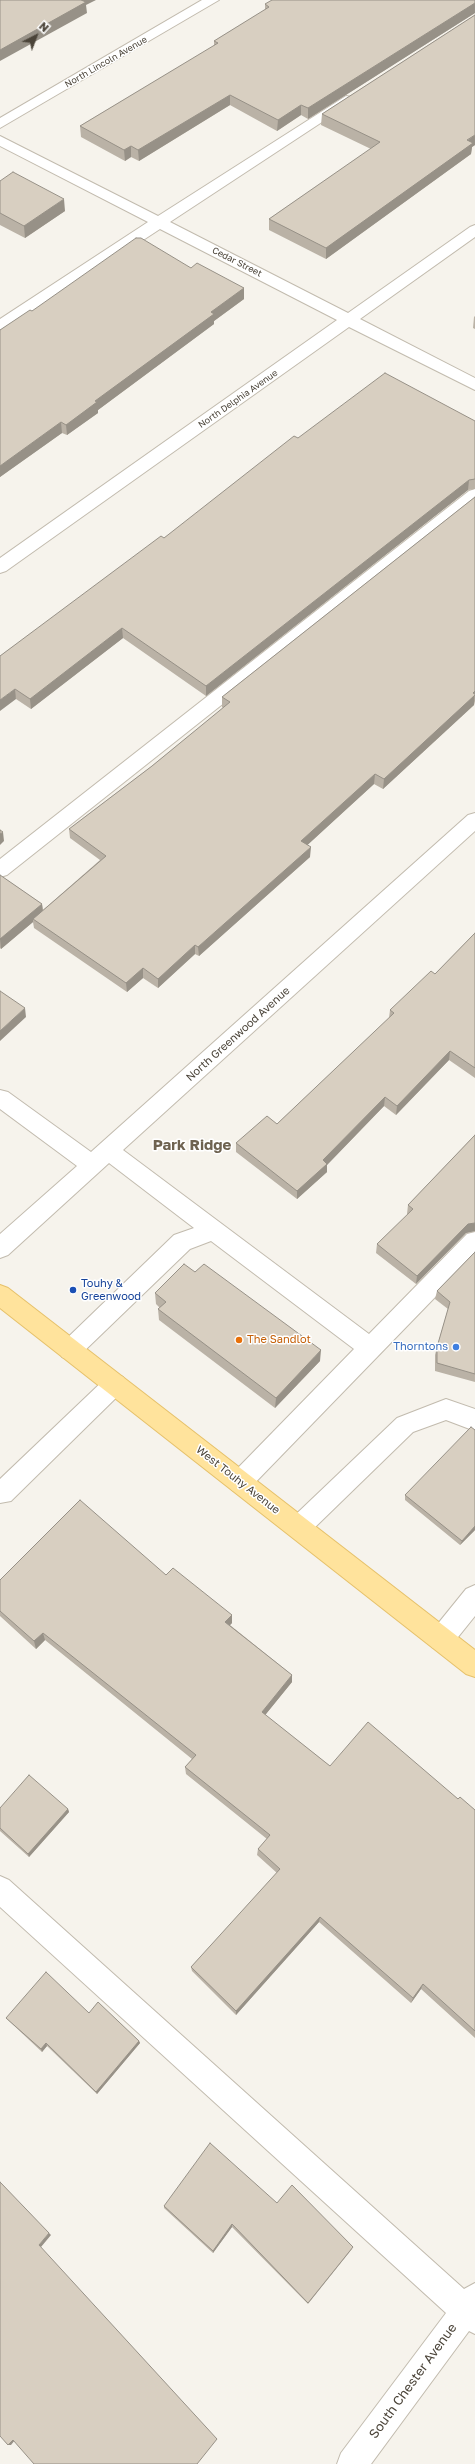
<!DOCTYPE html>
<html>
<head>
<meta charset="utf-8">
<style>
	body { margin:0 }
	#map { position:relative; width:475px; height:2464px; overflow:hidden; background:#f6f3ec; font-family:"Golos Text",sans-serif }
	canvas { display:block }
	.north { position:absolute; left:16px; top:16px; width:40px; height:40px; -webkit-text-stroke:3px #fff; paint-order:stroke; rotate:42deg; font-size:11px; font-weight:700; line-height:16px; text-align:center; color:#4b4439 }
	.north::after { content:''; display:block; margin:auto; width:14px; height:18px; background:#4b4439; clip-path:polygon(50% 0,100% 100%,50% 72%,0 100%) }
</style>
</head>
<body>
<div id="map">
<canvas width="475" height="2464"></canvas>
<div class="north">N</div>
</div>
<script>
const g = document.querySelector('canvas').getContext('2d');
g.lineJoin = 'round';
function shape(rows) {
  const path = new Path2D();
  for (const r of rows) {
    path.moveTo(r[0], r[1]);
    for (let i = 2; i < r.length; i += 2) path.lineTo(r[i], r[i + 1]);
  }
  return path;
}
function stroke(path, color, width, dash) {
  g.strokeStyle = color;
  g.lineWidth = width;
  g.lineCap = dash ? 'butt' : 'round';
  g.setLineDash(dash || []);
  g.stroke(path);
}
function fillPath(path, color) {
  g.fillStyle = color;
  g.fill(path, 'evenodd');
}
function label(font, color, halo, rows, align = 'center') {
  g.font = font + ' "Golos Text",sans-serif';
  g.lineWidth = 3;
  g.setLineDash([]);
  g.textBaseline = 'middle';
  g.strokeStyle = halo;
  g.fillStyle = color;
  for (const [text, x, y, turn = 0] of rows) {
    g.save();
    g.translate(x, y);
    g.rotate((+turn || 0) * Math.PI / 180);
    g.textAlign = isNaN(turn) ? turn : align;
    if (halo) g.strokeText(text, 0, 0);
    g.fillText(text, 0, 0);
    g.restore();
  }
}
const minor = shape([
	[202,0,219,0,0,128,0,118,202,0],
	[346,96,351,97,353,100,351,103,170,222,348,313,470,227,475,225,475,237,360,319,475,378,475,390,349,327,6,571,0,573,0,558,337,320,160,229,6,330,0,331,0,319,148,222,0,146,0,136,158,216,346,96],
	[475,489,475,504,7,875,0,877,0,859,469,491,475,489],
	[475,813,475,831,123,1150,369,1334,467,1234,475,1232,475,1256,248,1490,240,1493,232,1490,228,1482,232,1474,354,1349,211,1241,190,1249,78,1357,70,1360,62,1357,59,1350,62,1343,174,1235,194,1228,109,1163,8,1255,0,1258,0,1234,77,1166,0,1109,0,1090,8,1092,91,1152,468,815,475,813],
	[115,1374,123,1377,127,1384,123,1391,11,1501,0,1503,0,1479,107,1377,115,1374],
	[446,1399,475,1409,475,1431,446,1420,413,1432,307,1535,299,1538,291,1535,287,1527,291,1519,397,1418,446,1399],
	[475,1585,475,1616,450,1647,441,1651,432,1647,429,1639,432,1631,466,1589,475,1585],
	[0,1876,9,1880,464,2289,475,2283,475,2334,469,2331,371,2464,337,2464,341,2453,446,2313,0,1907,0,1876]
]);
const major = shape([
	[0,1285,8,1288,475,1650,475,1677,466,1674,0,1308,0,1285]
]);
stroke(minor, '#c2bbae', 2);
stroke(major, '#e6c16a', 2);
fillPath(minor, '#fff');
fillPath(major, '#ffe39c');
fillPath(shape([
	[475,0,475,13,308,119,301,115,277,131,230,105,139,161,131,157,125,161,81,137,80,126,214,46,214,41,265,10,265,4],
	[475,15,475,145,472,147,471,154,326,259,269,230,269,219,371,149,321,125,322,114],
	[0,181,65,211,25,238,0,225],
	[191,268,244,288,244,299,214,321,214,324,98,410,98,413,67,435,62,433,0,477,0,330,32,311],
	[475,316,475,329,473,328,474,317],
	[475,421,475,489,468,490,206,696,123,638,31,709,16,699,0,656,164,538,298,438],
	[475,497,475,701,474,705,383,789,374,784,307,845,310,857,199,956,195,954,158,988,143,978,127,992,34,928,33,922,1,949,0,948,0,875,42,904,43,910,100,860,70,838,69,829,152,766,223,708,222,707,222,697],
	[475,933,475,1078,449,1060,396,1115,384,1106,327,1165,327,1172,297,1199,236,1152,236,1143,277,1124,389,1018,390,1010,435,974],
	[475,1135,475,1231,466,1233,416,1284,376,1253,377,1244,408,1215,407,1214,408,1205],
	[475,1252,475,1382,435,1371,435,1355,437,1347,448,1309,435,1299,437,1291],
	[195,1272,320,1361,275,1408,159,1320,158,1309,160,1308,156,1304,155,1293],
	[405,1495,475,1530,460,1545,405,1500],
	[166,1575,232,1623,230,1625,292,1675,292,1682,265,1715,330,1766,458,1799,475,1810,475,2038,421,1989,411,2003,319,1922,236,2015,192,1971,191,1967,277,1873,257,1855,258,1849,267,1839,186,1774,185,1767,192,1759,45,1640,36,1649,0,1616,0,1580],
	[0,1808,68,1809,69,1812,29,1857,0,1831],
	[89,2013,139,2041,140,2043,97,2094,47,2046,42,2052,8,2020,6,2018],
	[277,2203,352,2249,308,2304,232,2227,213,2253,164,2208,164,2206]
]), '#bab2a6');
fillPath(shape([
	[79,0,96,0,86,5,87,13,0,61,0,50],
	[475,3,475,13,308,119,308,108],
	[230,95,230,105,139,161,138,150],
	[301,105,301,115,277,131,278,120],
	[475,135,475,145,472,147,471,154,326,259,326,248],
	[131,146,131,157,125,161,124,150],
	[64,199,65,211,25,238,24,226],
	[244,288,244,299,214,321,214,324,98,410,98,413,67,435,66,425,95,401,211,312],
	[61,422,62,433,0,477,0,466],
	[469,480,468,490,206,696,206,686],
	[122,628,123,638,31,709,30,699],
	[15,689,16,699,0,711,0,700],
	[475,691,474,705,383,789,384,779],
	[375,774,374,784,301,851,301,841],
	[3,832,4,841,0,845,0,834],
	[311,847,310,857,199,956,198,947],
	[42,904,43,913,33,919,33,922,1,949,0,939],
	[195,945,195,954,158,988,158,979],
	[143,968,143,978,127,992,126,983],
	[25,1008,26,1017,0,1041,0,1031],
	[450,1051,449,1060,396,1115,397,1106],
	[385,1097,384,1106,327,1165,327,1172,297,1199,297,1191,323,1160],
	[475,1223,475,1231,466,1233,416,1284,417,1276,468,1224],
	[321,1350,320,1361,275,1408,276,1398],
	[475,1526,475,1530,460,1545,462,1541],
	[232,1615,232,1623,226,1629,225,1622],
	[43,1633,45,1640,36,1649,34,1641],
	[292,1675,292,1682,262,1719,262,1712],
	[68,1809,69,1812,29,1857,28,1854],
	[320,1917,319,1922,236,2015,236,2011],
	[423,1984,421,1989,411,2003,413,1998],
	[139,2041,140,2043,97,2094,96,2092],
	[46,2043,47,2046,42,2052,41,2049],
	[232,2224,232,2227,213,2253,213,2251],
	[49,2233,51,2235,41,2247,39,2245],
	[13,2440,15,2440,11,2445,8,2445]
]), '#979187');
const building = shape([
	[0,0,81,0,86,2,0,50,0,0],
	[272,0,475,0,475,3,308,108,301,105,278,120,230,95,138,150,131,146,124,150,80,126,218,43,214,41,269,7,265,4,272,0],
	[475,15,475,135,467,140,473,143,326,248,269,219,380,142,322,114,475,15],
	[13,172,64,199,24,226,0,213,0,181,13,172],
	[136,238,141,238,191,268,197,263,244,288,211,312,214,314,95,401,97,402,66,425,61,422,0,466,0,330,30,310,32,311,136,238],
	[385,373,475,421,475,479,469,480,206,686,122,628,30,699,15,689,0,700,0,656,161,536,164,538,294,436,298,438,385,373],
	[475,497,475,691,473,693,475,694,475,695,384,779,375,774,301,841,311,847,198,947,195,945,158,979,143,968,126,983,33,919,106,856,69,829,152,766,230,702,222,697,475,497],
	[0,830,3,832,0,834,0,830],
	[0,875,42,904,0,939,0,875],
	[475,933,475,1068,450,1051,397,1106,385,1097,323,1160,327,1164,297,1191,236,1143,267,1116,277,1124,394,1013,390,1010,431,971,435,974,475,933],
	[0,991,25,1008,0,1031,0,991],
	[475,1135,475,1223,468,1224,417,1276,377,1244,413,1209,408,1205,475,1135],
	[475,1252,475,1374,437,1363,437,1347,450,1302,437,1291,475,1252],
	[184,1264,195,1272,204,1264,321,1350,276,1398,158,1309,166,1302,155,1293,184,1264],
	[471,1427,475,1430,475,1526,462,1541,405,1495,471,1427],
	[80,1500,166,1575,173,1568,232,1615,225,1622,292,1675,262,1712,330,1766,368,1722,458,1799,460,1797,475,1810,475,2031,423,1984,413,1998,320,1917,236,2011,191,1967,280,1869,258,1849,270,1835,185,1767,196,1755,43,1633,34,1641,0,1611,0,1580,80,1500],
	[29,1775,68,1809,28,1854,0,1828,0,1808,29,1775],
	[46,1972,89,2013,98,2002,139,2041,96,2092,46,2043,41,2049,6,2018,46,1972],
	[210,2143,277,2203,292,2185,353,2247,308,2303,232,2224,213,2251,164,2206,210,2143],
	[0,2182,49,2233,39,2245,217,2439,197,2464,34,2464,13,2440,8,2445,0,2436,0,2182]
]);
fillPath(building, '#d8cfc1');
stroke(building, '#979187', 1);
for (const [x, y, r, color] of [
	[73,1290,4,"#1a4fb4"],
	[239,1340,4,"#e8710a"],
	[456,1347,4,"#3f7fe0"]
]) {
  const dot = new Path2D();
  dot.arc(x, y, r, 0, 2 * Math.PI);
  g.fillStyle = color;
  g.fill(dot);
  stroke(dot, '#fff', 1.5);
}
label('9px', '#4b4439', '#fff', [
	["North Lincoln Avenue",106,62,-30],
	["Cedar Street",237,262,27],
	["North Delphia Avenue",238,399,-35]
]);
label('11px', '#4b4439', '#fff', [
	["North Greenwood Avenue",238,1034,-42],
	["West Touhy Avenue",238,1480,38]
]);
label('11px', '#164399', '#fff', [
	["Touhy &",81,1284],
	["Greenwood",81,1297]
], 'left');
label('11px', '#c56008', '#fff', [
	["The Sandlot",247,1340]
], 'left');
label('11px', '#366cbe', '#fff', [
	["Thorntons",448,1347]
], 'right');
label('13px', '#4b4439', '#fff', [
	["South Chester Avenue",413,2381,-54]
]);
label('bold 15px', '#6e6250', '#fff', [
	["Park Ridge",192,1145]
]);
</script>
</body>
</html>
